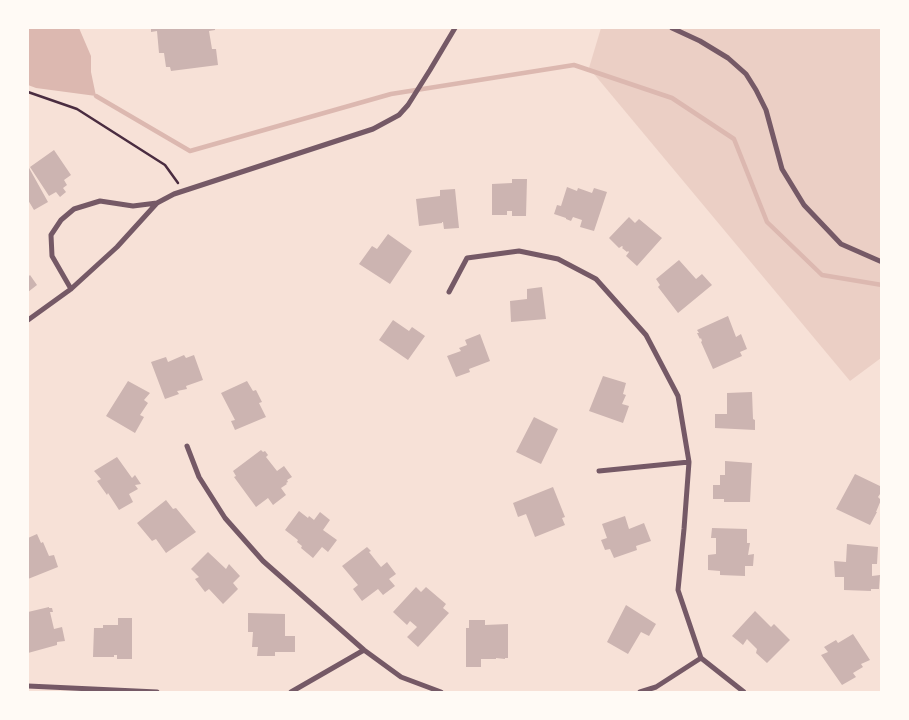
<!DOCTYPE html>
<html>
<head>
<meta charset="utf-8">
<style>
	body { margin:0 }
	#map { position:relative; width:909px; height:720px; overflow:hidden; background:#f7e1d7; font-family:Karla,sans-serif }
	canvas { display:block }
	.frame { position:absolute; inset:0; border:29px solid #fffaf5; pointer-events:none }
</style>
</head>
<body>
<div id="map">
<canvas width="909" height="720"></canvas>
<div class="frame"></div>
</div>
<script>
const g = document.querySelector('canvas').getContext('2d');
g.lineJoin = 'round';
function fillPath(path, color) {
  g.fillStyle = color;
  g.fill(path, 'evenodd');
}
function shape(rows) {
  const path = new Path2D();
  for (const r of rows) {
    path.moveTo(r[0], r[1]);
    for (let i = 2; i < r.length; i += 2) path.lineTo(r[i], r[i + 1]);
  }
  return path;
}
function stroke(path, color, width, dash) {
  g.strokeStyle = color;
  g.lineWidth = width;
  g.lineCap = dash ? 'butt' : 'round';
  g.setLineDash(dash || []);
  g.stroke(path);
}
fillPath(shape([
	[601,28,881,28,881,358,850,381,589,68]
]), '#ebcfc5');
fillPath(shape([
	[28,28,79,28,91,56,91,72,96,96,36,88,28,85]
]), '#dcb8b0');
stroke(shape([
	[96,96,190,151,391,94,574,65,672,98,734,139,767,222,822,275,882,285]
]), '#dcb8b0', 4.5);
fillPath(shape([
	[151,28,215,28,215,30,209,31,212,49,216,49,218,65,171,71,170,67,166,67,164,53,159,53,157,31,151,32],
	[54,150,71,175,64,180,67,185,63,188,66,192,60,197,56,192,49,196,30,167],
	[28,166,48,202,34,210,28,200],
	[512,179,527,179,526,216,512,216,512,211,507,211,507,215,492,215,492,184,512,183],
	[567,187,577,191,578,188,592,193,594,188,607,192,594,231,580,227,582,220,573,217,571,221,566,219,566,218,554,214,557,205,561,206],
	[455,189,459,228,444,229,443,222,442,222,442,223,419,226,416,199,440,196,440,190],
	[629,217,635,223,639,219,662,238,637,266,626,256,629,252,628,251,627,252,622,248,623,247,622,246,619,248,609,238],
	[388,234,412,251,390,284,359,264,372,246,377,249],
	[679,260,696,279,702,274,712,285,678,313,658,287,660,285,656,279],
	[30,275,37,285,28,292,28,277],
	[542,287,546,319,511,322,510,301,527,299,527,289],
	[728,316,736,337,741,334,747,349,740,352,742,356,713,369,701,342,702,341,701,338,700,339,697,333,699,333,697,330],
	[393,320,409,331,412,327,425,336,408,360,379,340],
	[480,334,490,361,469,369,470,372,456,377,447,356,461,351,459,348,467,345,465,340],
	[184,355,186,358,194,355,203,380,186,386,187,389,177,391,179,394,165,399,151,362,166,357,168,362],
	[603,376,626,383,623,394,626,395,622,404,629,406,623,423,589,411],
	[128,381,150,393,144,400,148,403,140,415,144,417,135,433,106,416],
	[247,381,253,391,256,390,262,402,259,403,266,417,235,430,231,421,235,420,221,393],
	[752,392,753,419,755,420,755,430,715,428,715,414,727,414,727,393],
	[534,417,558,429,541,464,516,452],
	[261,450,263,452,265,451,268,455,266,457,277,471,284,466,292,477,287,480,288,482,286,483,287,484,281,488,286,495,273,505,268,498,256,507,234,477,236,476,233,471],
	[117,457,132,478,135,475,141,484,135,485,138,489,129,494,133,502,119,510,108,493,107,495,97,481,101,479,94,471],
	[725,461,752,463,750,502,724,502,724,499,713,499,713,485,720,485,720,475,725,475],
	[855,474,882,487,882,491,878,497,881,500,876,512,877,512,870,525,836,509],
	[553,487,565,517,562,518,565,525,535,537,526,514,518,517,513,503],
	[166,500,173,509,176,508,196,532,166,553,156,539,152,541,137,523],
	[299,511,308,518,309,516,314,520,320,512,330,520,323,530,337,540,328,552,322,547,313,558,301,548,302,546,297,542,298,540,285,530],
	[625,516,629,529,644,523,651,541,636,546,637,550,614,558,610,549,605,550,601,540,607,538,602,524],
	[712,528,747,529,747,543,750,543,748,555,754,554,753,566,745,566,745,576,720,575,720,571,708,570,708,555,716,554,716,538,711,538],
	[37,534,41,543,43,542,49,556,54,555,58,567,28,579,28,538],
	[847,544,878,547,877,564,872,564,872,576,880,575,879,589,871,589,871,591,844,590,844,577,835,577,834,561,846,562],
	[367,547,371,551,369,552,381,567,387,562,396,574,389,579,395,586,383,595,378,589,362,601,353,589,358,585,342,566],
	[208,552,226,569,229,564,240,576,233,583,238,589,223,604,209,589,205,592,195,579,199,577,191,569],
	[416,587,421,592,426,587,446,604,443,608,449,613,418,647,407,637,417,627,410,621,407,625,393,612],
	[626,605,656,624,649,636,641,632,628,654,607,642],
	[49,607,49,608,52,608,53,612,50,612,54,629,62,627,65,641,57,642,57,645,28,653,28,612],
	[755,611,771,627,774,624,790,640,767,663,756,653,757,649,747,639,743,645,732,636],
	[248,613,285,614,285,636,295,636,295,652,275,652,275,656,257,656,258,647,252,647,253,632,248,632],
	[118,618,132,618,132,659,117,659,117,655,114,655,114,657,93,657,94,628,103,628,103,625,118,625],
	[469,620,485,620,485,625,508,624,508,658,505,658,505,659,496,658,496,659,481,659,481,667,466,667,466,628,469,628],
	[853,634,870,660,861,664,863,667,853,673,856,677,842,685,821,655,828,652,824,647,836,640,838,643]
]), '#ccb4b1');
stroke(shape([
	[28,92,77,109,165,165,178,183]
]), '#4a2c40', 2.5);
stroke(shape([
	[672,28,700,41,728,58,746,74,756,90,766,110,782,169,804,205,841,244,882,262],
	[71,289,52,256,51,235,61,220,74,209,100,201,133,206,157,203],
	[449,292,467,258,519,251,558,259,596,279,646,335,678,396,689,462,684,529,678,590,701,658,744,692],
	[28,320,71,289,117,247,157,203,174,194,373,129,399,115,408,105,430,70,455,28],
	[187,446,199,477,225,518,263,561,364,650,401,677,441,692],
	[599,471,689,462],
	[28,686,157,692],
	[291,692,364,650],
	[640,692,656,687,701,658]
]), '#755966', 5);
</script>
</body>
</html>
